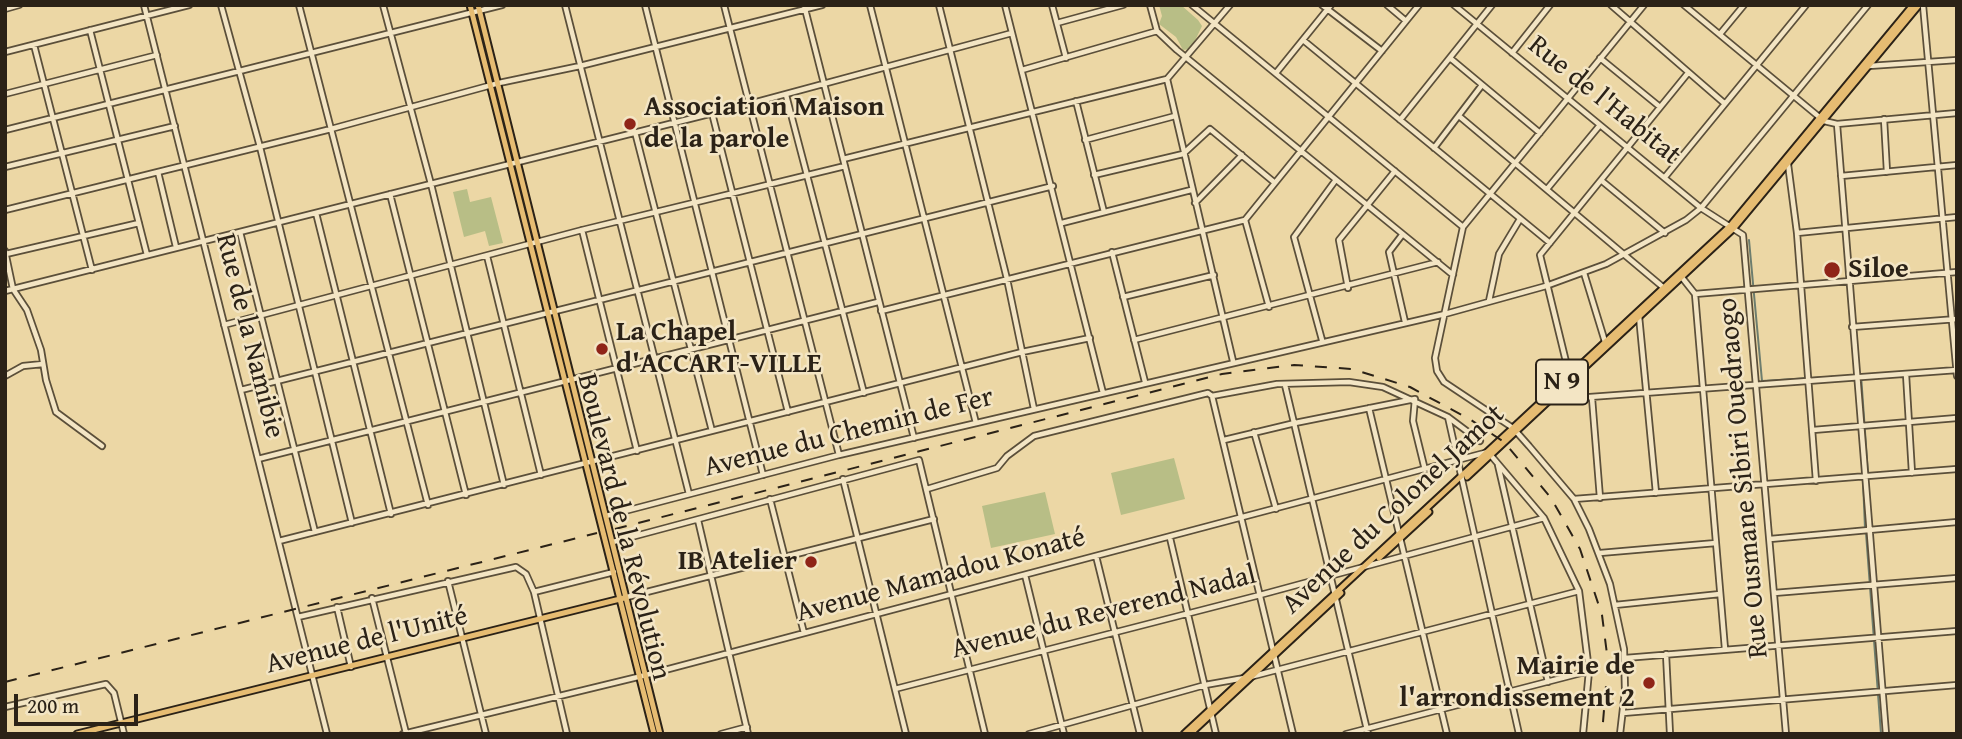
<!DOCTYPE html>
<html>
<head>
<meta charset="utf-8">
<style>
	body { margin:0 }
	#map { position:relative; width:1962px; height:739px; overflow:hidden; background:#ecd7a5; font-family:"Gentium Book Plus",serif }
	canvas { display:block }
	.frame { position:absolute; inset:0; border:7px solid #2b2217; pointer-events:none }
	.scale { position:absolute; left:14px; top:694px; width:124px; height:32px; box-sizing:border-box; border:4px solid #2b2217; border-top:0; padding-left:9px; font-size:21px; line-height:24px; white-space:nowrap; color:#2b2217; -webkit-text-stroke:5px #f3e5c4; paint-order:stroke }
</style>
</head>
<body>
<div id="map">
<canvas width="1962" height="739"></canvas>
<div class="frame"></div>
<div class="scale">200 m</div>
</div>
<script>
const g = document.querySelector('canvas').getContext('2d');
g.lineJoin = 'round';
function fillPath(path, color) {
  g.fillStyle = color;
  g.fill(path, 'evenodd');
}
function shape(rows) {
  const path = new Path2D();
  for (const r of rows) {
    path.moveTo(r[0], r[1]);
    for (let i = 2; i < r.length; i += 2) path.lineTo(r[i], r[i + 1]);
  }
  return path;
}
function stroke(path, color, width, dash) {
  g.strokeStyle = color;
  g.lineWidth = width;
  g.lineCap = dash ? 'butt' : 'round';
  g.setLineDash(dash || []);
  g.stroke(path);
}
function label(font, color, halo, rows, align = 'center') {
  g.font = font + ' "Gentium Book Plus",serif';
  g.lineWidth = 5;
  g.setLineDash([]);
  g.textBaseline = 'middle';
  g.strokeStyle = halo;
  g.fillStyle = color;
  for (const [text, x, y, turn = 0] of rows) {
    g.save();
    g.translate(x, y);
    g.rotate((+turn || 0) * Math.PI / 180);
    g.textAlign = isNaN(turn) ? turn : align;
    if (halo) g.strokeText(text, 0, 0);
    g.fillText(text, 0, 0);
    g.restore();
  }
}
fillPath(shape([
	[1159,5,1181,5,1198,20,1202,26,1191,49,1183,50,1176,37,1159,24,1162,16],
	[467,189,470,202,491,197,503,243,489,246,485,231,464,237,453,192],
	[1174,458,1185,499,1121,515,1111,473],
	[1045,492,1055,534,991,548,982,506]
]), '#b8be86');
stroke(shape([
	[1749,240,1762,381,1861,375,1868,474],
	[1863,481,1865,528],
	[1866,533,1881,734]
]), '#6d7d6e', 2);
const minor = shape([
	[144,5,327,734],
	[221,5,260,147,352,523],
	[299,5,428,505],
	[383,5,431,184,504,485],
	[565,5,689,494],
	[645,5,763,475],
	[724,5,839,455],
	[804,5,914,438],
	[870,5,976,423],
	[939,5,1007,279,1034,409],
	[1005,5,1103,393],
	[1052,5,1066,58],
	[1150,5,1157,31,1177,50,1453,275],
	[1192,5,1463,227],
	[1322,5,1382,51],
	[1387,5,1406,21],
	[1454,5,1701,208,1743,235,1786,734],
	[1611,5,1724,103],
	[1684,5,1824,121,1837,124,1957,113],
	[1923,5,1957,376],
	[5,9,19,5],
	[1057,23,1123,5],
	[90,30,147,255],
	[1720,34,1744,5],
	[1303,40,1550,243],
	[34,45,92,270],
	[5,52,189,5],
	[1512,53,1550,5],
	[1450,58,1540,133],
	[1600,58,1660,107],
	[1869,66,1957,60],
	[1022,70,1157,31],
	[1276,73,1331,5],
	[1167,79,1233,361],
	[5,94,157,55],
	[786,95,864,393],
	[1076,101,1104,212],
	[712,113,788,412],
	[1459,116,1664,288],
	[1884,119,1887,172],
	[1400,120,1492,5],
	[1837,124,1886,734],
	[5,130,502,5],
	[635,132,712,431],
	[1085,140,1175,116],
	[1434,148,1482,85],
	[843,159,1167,79,1230,5],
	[1788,164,1797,233,1816,481],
	[5,167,175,126],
	[158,172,176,247],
	[1094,175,1183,154,1210,129,1275,183],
	[1841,176,1957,165],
	[1665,177,1806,5],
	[1602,181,1665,233],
	[1547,189,1600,125],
	[390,194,466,495],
	[1195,203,1242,155],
	[5,210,331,129,499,83,580,66,822,5],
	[316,213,391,514],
	[1245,220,1269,307],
	[1062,223,1191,190],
	[582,230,637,451],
	[240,232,315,532],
	[1797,233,1957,217],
	[1402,235,1389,252,1405,322],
	[5,251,13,289,27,310,41,350,46,380,56,412,102,446],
	[1112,252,1145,382],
	[6,254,139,223],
	[487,256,541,475],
	[1584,273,1606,345],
	[1680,275,1695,294,1725,649],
	[1348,288,1339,240,1395,171],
	[5,291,749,104,1012,33],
	[1695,294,1957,272],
	[1123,297,1214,275],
	[1489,301,1499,254,1520,219],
	[881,311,1245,220,1419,5],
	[1639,316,1656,493],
	[224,325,582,230,845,166],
	[1852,327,1957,319],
	[1134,340,1438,262],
	[1322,340,1294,237,1335,181],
	[1569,374,1540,255,1688,73],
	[1906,374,1912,473],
	[5,376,23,366,43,364],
	[1285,385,1368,734],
	[241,390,1053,186],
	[1592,398,1600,498],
	[1549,400,1957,370],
	[1369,408,1447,734],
	[1448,417,1519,734],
	[1813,430,1957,418],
	[1254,432,1276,509],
	[1224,440,1295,423,1415,399,1413,421,1425,470],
	[258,459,878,302],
	[1498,465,1548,682],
	[843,479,906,734],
	[927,489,997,468,1007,456,1034,436,1208,393,1212,396],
	[770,499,804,633],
	[1574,499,1957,469],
	[606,516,839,455,1445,314,1546,286,1606,264,1686,220,1701,208,1868,5],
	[698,520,748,734],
	[1170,538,1216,734],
	[1770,539,1957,522],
	[279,541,1022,352,1090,338],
	[613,542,919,460,985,734],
	[1600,553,1716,543],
	[1096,556,1140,734],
	[1025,575,1064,734],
	[448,581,486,734],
	[534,592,614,572],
	[1774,593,1957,578],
	[627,597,934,519],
	[372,598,406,733],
	[1615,605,1720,594],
	[337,607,351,667],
	[298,617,516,567,526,574,534,592,567,734],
	[1666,654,1670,734],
	[1625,658,1957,631],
	[895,689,1260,595,1544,518],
	[5,707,106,684,114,693,124,734],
	[1623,713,1957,685],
	[403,734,646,675,1488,452,1544,518,1579,591,1589,671,1583,734],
	[721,734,747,727],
	[1029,734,1205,685,1250,677,1579,591],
	[1293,734,1212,396,1277,384,1349,382,1383,387,1448,417,1480,441],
	[1346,734,1589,671],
	[1620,734,1625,691,1624,649,1610,584,1589,529,1574,499,1529,446,1513,428,1444,382,1437,371,1435,358,1463,227,1644,5]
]);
const major = shape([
	[470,5,654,734],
	[478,5,660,734],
	[1467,477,1734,228,1919,5],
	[1379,558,1429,512],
	[77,734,624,598],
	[1184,734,1730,226,1913,5],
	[1190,734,1341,593]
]);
stroke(minor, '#5b4f3a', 8);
stroke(major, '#2b2217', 9);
stroke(minor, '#f3e5c4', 4.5);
stroke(major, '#e6bc72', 5);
stroke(shape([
	[615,529,1222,374,1294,365,1352,369,1410,387,1471,420,1504,442,1551,498,1580,549,1602,615,1608,662,1602,734],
	[5,682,597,533]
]), '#2b2217', 2, [12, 12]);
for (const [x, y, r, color] of [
	[630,124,7,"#8f2418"],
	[1832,270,9,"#8f2418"],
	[602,349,7,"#8f2418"],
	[811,562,7,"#8f2418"],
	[1649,683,7,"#8f2418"]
]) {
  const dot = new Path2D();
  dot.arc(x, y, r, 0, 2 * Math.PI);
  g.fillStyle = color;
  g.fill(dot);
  stroke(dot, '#f3e5c4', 2.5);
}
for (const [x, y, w] of [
	[1562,382,52]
]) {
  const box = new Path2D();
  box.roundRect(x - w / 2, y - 22.5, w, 45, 5);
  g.fillStyle = '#f3e5c4';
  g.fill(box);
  stroke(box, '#2b2217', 2);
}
label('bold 26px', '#2b2217', null, [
	["N 9",1562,382]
]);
label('28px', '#2b2217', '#f3e5c4', [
	["Rue de l'Habitat",1604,101,39],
	["Rue de la Namibie",249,336,76],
	["Avenue du Chemin de Fer",849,433,-14],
	["Rue Ousmane Sibiri Ouedraogo",1744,478,-95],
	["Avenue du Colonel Jamot",1394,510,-43],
	["Boulevard de la Révolution",623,527,76],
	["Avenue Mamadou Konaté",941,576,-15],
	["Avenue du Reverend Nadal",1104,613,-14],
	["Avenue de l'Unité",367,641,-14]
]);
label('bold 28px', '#2b2217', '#f3e5c4', [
	["Association Maison",644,108],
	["de la parole",644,140],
	["Siloe",1848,270],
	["La Chapel",616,333],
	["d'ACCART-VILLE",616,365],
	["IB Atelier",797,562,"right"],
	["Mairie de",1635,667,"right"],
	["l'arrondissement 2",1635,699,"right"]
], 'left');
</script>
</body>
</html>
